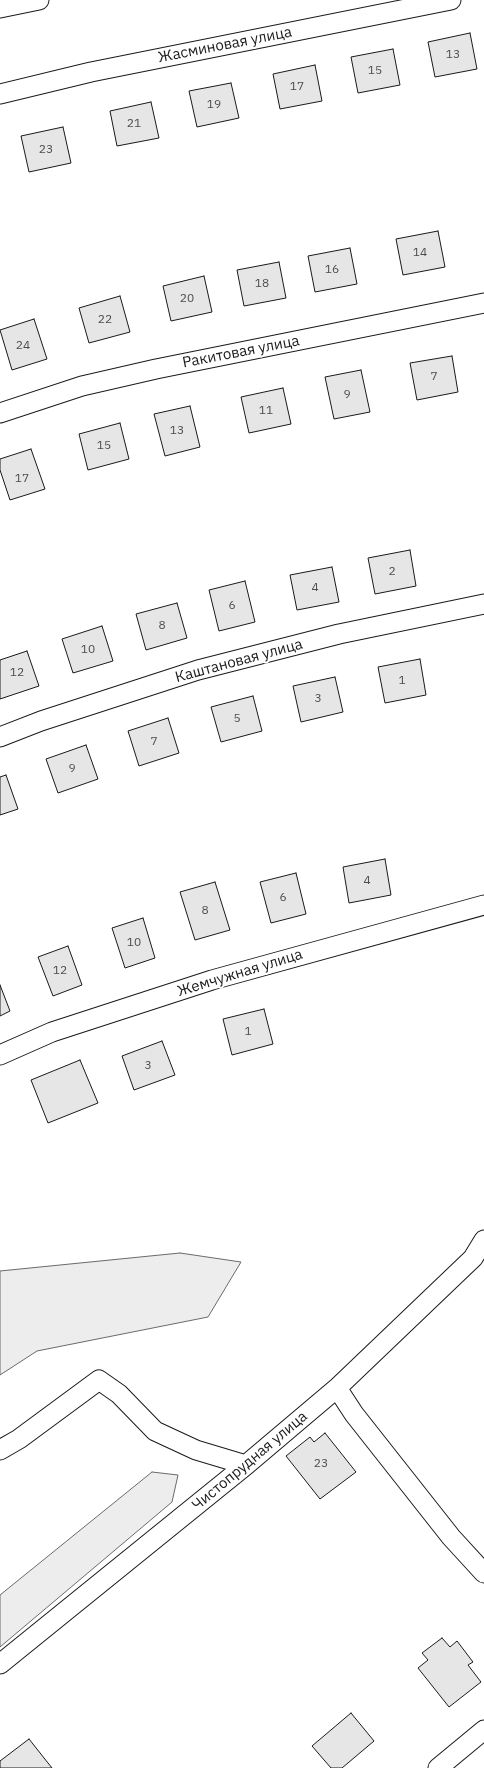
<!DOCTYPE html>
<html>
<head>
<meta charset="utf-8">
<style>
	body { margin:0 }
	canvas { display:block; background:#fff }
</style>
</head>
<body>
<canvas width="484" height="1768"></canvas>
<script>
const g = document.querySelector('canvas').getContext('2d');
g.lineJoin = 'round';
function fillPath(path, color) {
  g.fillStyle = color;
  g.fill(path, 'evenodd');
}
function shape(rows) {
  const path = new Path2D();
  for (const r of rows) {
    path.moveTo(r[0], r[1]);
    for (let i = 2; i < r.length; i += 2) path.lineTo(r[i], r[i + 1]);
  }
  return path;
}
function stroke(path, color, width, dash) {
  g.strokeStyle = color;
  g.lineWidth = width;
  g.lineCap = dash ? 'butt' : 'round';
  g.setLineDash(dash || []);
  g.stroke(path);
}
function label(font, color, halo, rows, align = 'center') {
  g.font = font + ' "IBM Plex Sans",sans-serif';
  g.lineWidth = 4;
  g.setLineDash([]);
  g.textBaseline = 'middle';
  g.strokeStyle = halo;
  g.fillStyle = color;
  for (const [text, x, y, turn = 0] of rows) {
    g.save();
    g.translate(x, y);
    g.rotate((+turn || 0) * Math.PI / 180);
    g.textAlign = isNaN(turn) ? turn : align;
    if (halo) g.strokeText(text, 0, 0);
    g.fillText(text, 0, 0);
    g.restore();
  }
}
const built = shape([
	[180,1253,241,1262,208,1317,37,1351,0,1375,0,1271,180,1253],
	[152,1472,178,1475,172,1502,0,1647,0,1595,152,1472]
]);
fillPath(built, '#ededed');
stroke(built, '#6a6a6a', 1);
const building = shape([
	[470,33,477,69,435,77,428,42,470,33],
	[393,49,400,85,358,93,351,57,393,49],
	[315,65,322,101,280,109,273,74,315,65],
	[231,83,239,118,197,127,189,91,231,83],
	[151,102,159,138,117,146,110,111,151,102],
	[63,127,71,163,29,172,21,136,63,127],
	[438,231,445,267,403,275,396,239,438,231],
	[350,248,357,284,315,292,308,256,350,248],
	[279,262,286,298,244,306,237,270,279,262],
	[204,276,212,312,171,321,163,286,204,276],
	[120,296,130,332,89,343,79,308,120,296],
	[34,319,47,359,12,370,0,330,34,319],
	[452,356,458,392,417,400,410,363,452,356],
	[361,370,370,412,334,419,325,377,361,370],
	[283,388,291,424,249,433,241,397,283,388],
	[190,406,200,447,165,456,154,414,190,406],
	[120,423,129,459,88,470,79,434,120,423],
	[31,449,45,489,10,500,0,470,0,459,31,449],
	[410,550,416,586,375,594,368,558,410,550],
	[332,567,339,602,297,610,290,575,332,567],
	[245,581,255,622,219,631,209,590,245,581],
	[177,603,187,638,146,650,136,614,177,603],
	[102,626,113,661,73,673,62,639,102,626],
	[27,651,39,686,0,699,0,660,27,651],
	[420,659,426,695,385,703,378,667,420,659],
	[335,677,343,712,301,722,293,686,335,677],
	[253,696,262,731,221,742,211,707,253,696],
	[168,718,179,753,139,766,128,731,168,718],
	[86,745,98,779,58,793,46,759,86,745],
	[6,775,18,809,0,815,0,777,6,775],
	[385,859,391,895,349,903,343,867,385,859],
	[296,873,306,914,271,923,260,882,296,873],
	[215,882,230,930,195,940,180,892,215,882],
	[143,918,155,958,125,968,112,928,143,918],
	[68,946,82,985,53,996,38,957,68,946],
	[0,985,10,1011,0,1016,0,985],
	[264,1009,273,1044,232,1055,223,1019,264,1009],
	[162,1041,175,1075,134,1090,122,1056,162,1041],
	[80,1060,98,1103,48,1123,31,1080,80,1060],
	[325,1433,356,1472,320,1499,286,1456,310,1437,314,1442,325,1433],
	[442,1638,450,1647,457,1641,473,1662,468,1665,481,1682,449,1707,418,1668,428,1660,422,1653,442,1638],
	[351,1713,374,1741,342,1768,331,1768,312,1746,351,1713],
	[29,1739,52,1768,0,1768,0,1761,29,1739]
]);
fillPath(building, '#e6e6e6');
stroke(building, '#1a1a1a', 1);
const minor = shape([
	[0,8,39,0],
	[0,94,91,72,451,0],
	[0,413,82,386,156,369,484,303],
	[0,737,41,721,198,670,339,634,484,604],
	[0,1055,52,1032,212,980,484,905],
	[337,1388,354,1414,451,1537,484,1573],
	[0,1450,19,1439,99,1380,119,1394,155,1431,196,1450,246,1465],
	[0,1664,246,1465,337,1388,473,1258,484,1240],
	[438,1768,484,1730]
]);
stroke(minor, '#1a1a1a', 21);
stroke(minor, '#fff', 19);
label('12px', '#4d4d4d', null, [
	["13",453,55],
	["15",375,71],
	["17",297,87],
	["19",214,105],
	["21",134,124],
	["23",46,150],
	["14",420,253],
	["16",332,270],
	["18",262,284],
	["20",187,299],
	["22",105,320],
	["24",23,346],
	["7",434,377],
	["9",347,395],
	["11",266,411],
	["13",177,431],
	["15",104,446],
	["17",22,479],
	["2",392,572],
	["4",315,588],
	["6",232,606],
	["8",162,626],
	["10",88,650],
	["12",17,673],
	["1",402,681],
	["3",318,699],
	["5",237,719],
	["7",154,742],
	["9",72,769],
	["4",367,881],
	["6",283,898],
	["8",205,911],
	["10",134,943],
	["12",60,971],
	["1",248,1032],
	["3",148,1066],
	["23",321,1464]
]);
label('15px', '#1a1a1a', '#fff', [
	["Жасминовая улица",225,45,-11],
	["Ракитовая улица",241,352,-11],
	["Каштановая улица",239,661,-15],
	["Жемчужная улица",240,973,-17],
	["Чистопрудная улица",250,1461,-40]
]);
</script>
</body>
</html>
